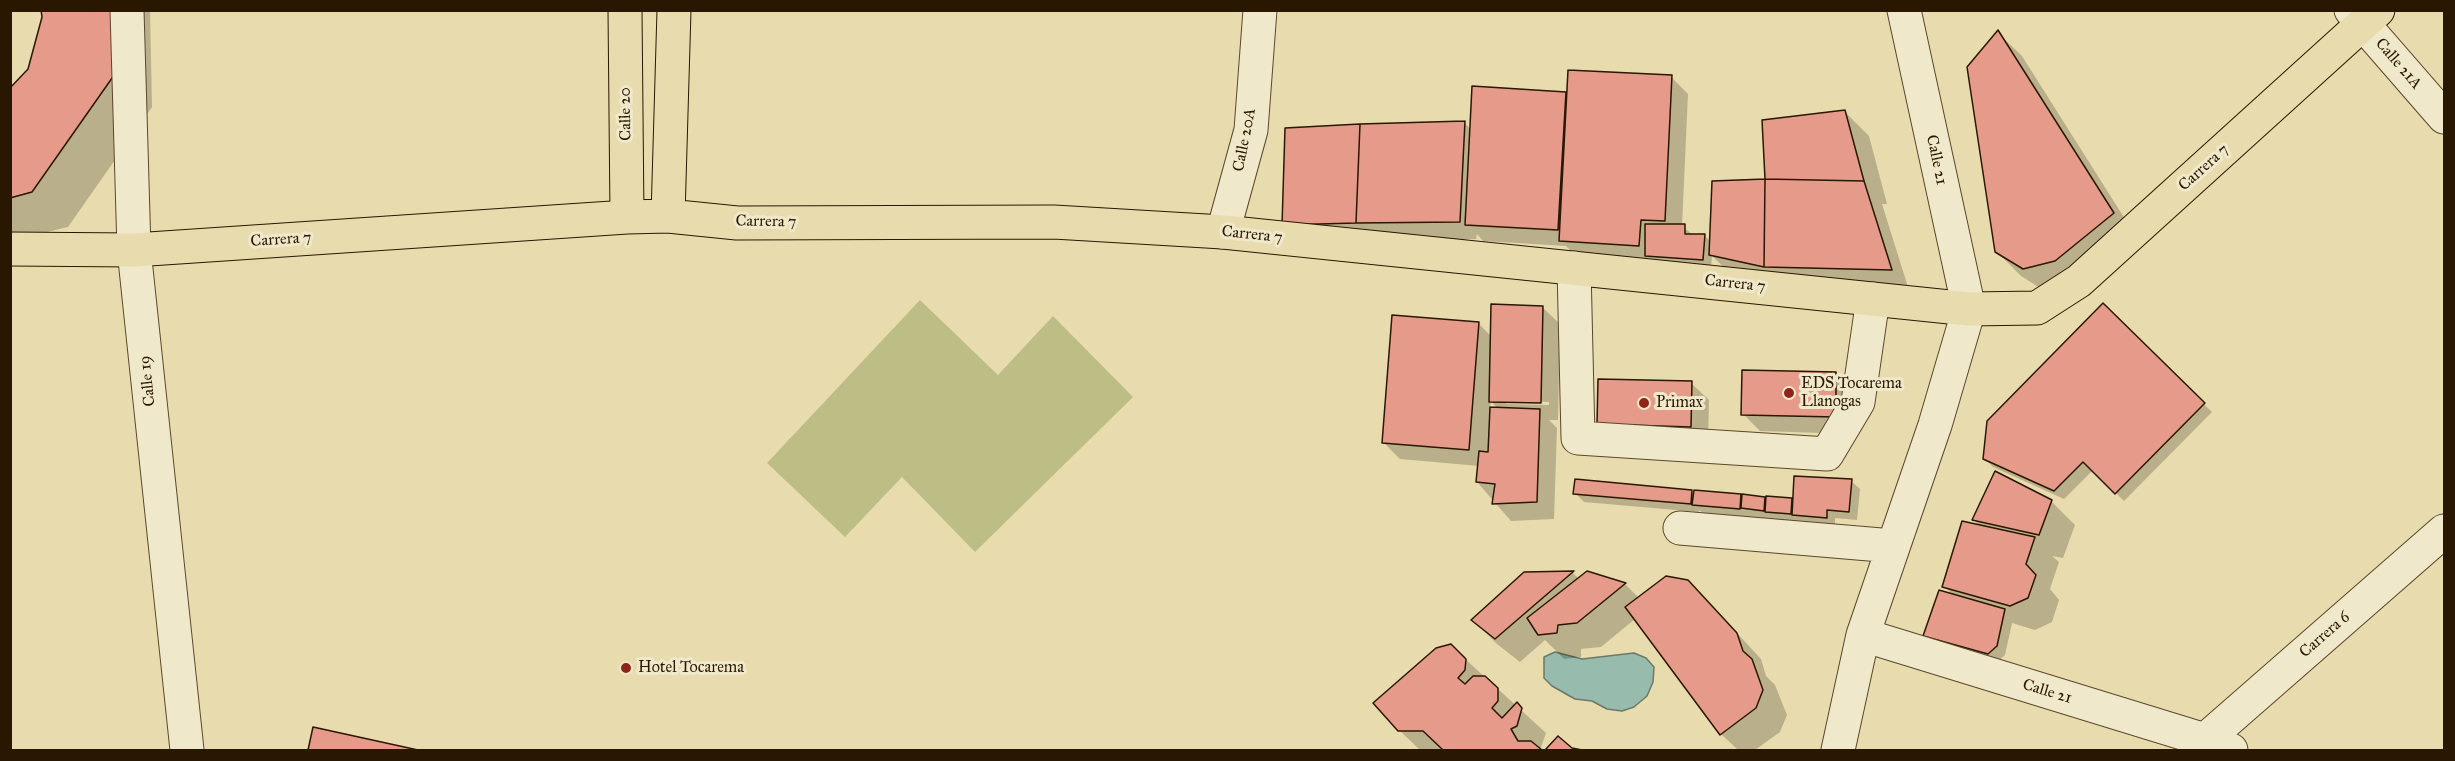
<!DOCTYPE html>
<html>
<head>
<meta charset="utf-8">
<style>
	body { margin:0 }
	#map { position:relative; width:2455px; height:761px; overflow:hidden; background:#e8dbad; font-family:"IM FELL Great Primer",serif }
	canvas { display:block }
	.frame { position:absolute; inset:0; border:12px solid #2a1701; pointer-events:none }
</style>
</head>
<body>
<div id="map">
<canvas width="2455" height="761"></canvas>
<div class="frame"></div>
</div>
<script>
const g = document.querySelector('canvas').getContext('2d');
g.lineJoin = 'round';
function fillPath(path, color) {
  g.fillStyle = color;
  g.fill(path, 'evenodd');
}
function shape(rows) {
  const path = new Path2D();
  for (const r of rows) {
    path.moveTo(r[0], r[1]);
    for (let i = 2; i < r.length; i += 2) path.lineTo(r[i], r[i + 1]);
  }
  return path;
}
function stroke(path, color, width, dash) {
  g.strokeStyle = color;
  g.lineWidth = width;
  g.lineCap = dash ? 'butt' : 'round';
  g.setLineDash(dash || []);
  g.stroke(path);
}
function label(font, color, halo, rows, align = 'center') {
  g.font = font + ' "IM FELL Great Primer",serif';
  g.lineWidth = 6;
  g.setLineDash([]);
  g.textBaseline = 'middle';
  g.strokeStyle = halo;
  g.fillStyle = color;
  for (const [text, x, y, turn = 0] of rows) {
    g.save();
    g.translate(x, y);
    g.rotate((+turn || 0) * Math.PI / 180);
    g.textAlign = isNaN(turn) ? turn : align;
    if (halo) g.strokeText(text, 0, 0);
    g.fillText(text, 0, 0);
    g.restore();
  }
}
fillPath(shape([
	[920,300,998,375,1053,316,1133,397,975,552,902,477,845,537,767,463]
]), '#bdbe85');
const water = shape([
	[1555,652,1582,659,1634,653,1646,658,1654,667,1653,682,1647,696,1634,707,1622,711,1607,709,1592,701,1575,699,1552,686,1544,678,1544,657,1555,652]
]);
fillPath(water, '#97bbac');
stroke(water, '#6b7968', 1.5);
fillPath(shape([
	[43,10,150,10,152,107,68,227,10,241,10,90,30,70,43,17],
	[1998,33,2022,56,2137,238,2048,293,2021,276,1996,251],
	[1671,77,1688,94,1682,226,1693,235,1705,236,1711,242,1767,180,1845,112,1869,136,1887,204,1882,204,1908,287,1735,278,1712,256,1711,268,1577,258,1566,246,1483,241,1477,234,1476,239,1301,242,1284,225,1465,123,1471,130,1474,88,1568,94],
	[2103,305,2212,412,2124,501,2093,470,2064,499,1993,467,1984,458],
	[1542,307,1560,324,1558,420,1549,420,1557,428,1554,519,1511,521,1477,482,1479,466,1400,459,1383,442,1479,324,1492,337],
	[1491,401,1498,409,1490,408],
	[1506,401,1549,402,1549,405,1506,404],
	[1836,374,1853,391,1853,434,1760,431,1743,414],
	[1691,383,1709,400,1708,443,1598,423],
	[1851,481,1860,489,1857,520,1835,518,1835,526,1703,513,1699,510,1699,512,1584,502,1575,493,1691,491,1695,495,1696,492,1764,498,1767,501,1768,498,1794,500],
	[2051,501,2075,525,2063,558,2052,556,2059,562,2050,589,2059,600,2052,622,2035,630,2012,623,2005,655,1997,662,1934,644,1925,636,1953,595,1944,586,1980,526,1974,520],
	[1573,573,1579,579,1587,573,1625,584,1639,598,1712,606,1761,659,1766,676,1775,685,1787,715,1780,732,1755,750,1738,750,1721,734,1635,619,1601,647,1581,649,1581,657,1564,659,1545,640,1520,662,1497,644,1473,620,1525,574],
	[1451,646,1546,733,1540,750,1420,750,1399,730],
	[314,729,411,750,309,750]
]), '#0003');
const building = shape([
	[41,10,116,10,117,71,32,192,10,198,10,88,28,69,42,17,41,10],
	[1998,30,2114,213,2055,261,2023,269,1995,252,1967,67,1998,30],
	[1568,70,1672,75,1665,221,1641,220,1639,246,1559,241,1568,70],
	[1472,86,1566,92,1558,230,1465,225,1472,86],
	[1845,110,1864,181,1765,179,1762,120,1845,110],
	[1465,121,1460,222,1356,223,1360,124,1465,121],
	[1360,124,1356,223,1282,225,1285,128,1360,124],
	[1765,179,1764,267,1709,255,1712,181,1765,179],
	[1765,179,1864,181,1892,270,1764,267,1765,179],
	[1645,224,1685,224,1685,234,1705,234,1703,260,1645,256,1645,224],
	[2103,303,2205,403,2115,494,2083,462,2054,491,1983,459,1987,421,2103,303],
	[1491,304,1543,306,1541,403,1489,402,1491,304],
	[1392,315,1479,322,1469,450,1382,443,1392,315],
	[1742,370,1836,372,1836,417,1741,415,1742,370],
	[1598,379,1692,381,1691,427,1597,424,1598,379],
	[1490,407,1540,409,1537,502,1492,504,1495,484,1476,482,1479,451,1488,452,1490,407],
	[1995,471,2052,500,2039,535,1972,520,1995,471],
	[1794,476,1852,479,1849,512,1827,510,1827,518,1792,515,1794,476],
	[1575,479,1692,490,1691,504,1573,494,1575,479],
	[1694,490,1741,494,1740,509,1692,505,1694,490],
	[1742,494,1765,497,1764,511,1741,508,1742,494],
	[1766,496,1792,498,1791,514,1765,512,1766,496],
	[1962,521,2035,537,2026,564,2036,575,2028,598,2010,606,1942,587,1962,521],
	[1574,571,1495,639,1471,620,1524,572,1574,571],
	[1587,571,1626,583,1577,623,1558,625,1557,633,1538,635,1527,618,1587,571],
	[1666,576,1688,580,1737,633,1743,651,1752,659,1763,690,1756,708,1720,735,1625,607,1666,576],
	[1939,590,2005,609,1997,646,1988,654,1923,636,1939,590],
	[1451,644,1466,659,1465,670,1458,678,1465,684,1473,676,1485,676,1498,688,1498,701,1492,708,1502,718,1517,702,1522,708,1517,726,1511,729,1518,741,1531,741,1542,750,1443,750,1423,731,1398,731,1373,703,1436,648,1451,644],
	[313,727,418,750,308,750,313,727],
	[1558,736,1572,748,1582,750,1545,750,1558,736]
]);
fillPath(building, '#e69a8a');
stroke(building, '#2a1701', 1.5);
const minor = shape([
	[127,10,134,250,187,750],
	[2351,10,2444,117],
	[1223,232,1251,130,1260,10],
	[1574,268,1578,438,1827,454,1858,402,1873,299],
	[1680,528,1893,546],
	[1863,635,2205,740,2231,750],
	[1838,750,1863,635,1935,425,1969,309,1904,10],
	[2213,750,2205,740,2444,531]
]);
const major = shape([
	[625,10,627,217],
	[668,216,674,10],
	[10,249,134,250,627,217,668,216,737,223,1054,222,1223,232,1969,309,2037,308,2079,281,2378,10]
]);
stroke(minor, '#5a482c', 35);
stroke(major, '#2a1701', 35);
stroke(minor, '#f0e8ca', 33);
stroke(major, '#e8dbad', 33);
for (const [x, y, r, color] of [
	[1789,393,6,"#8f2418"],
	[1644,403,6,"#8f2418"],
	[626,668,6,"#8f2418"]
]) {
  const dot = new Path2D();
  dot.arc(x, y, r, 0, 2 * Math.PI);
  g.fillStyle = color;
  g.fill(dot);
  stroke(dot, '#f0e8ca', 2);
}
label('16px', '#2a1701', '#f0e8ca', [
	["Calle 21A",2398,64,49],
	["Calle 20",626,114,-91],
	["Calle 20A",1245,140,-79],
	["Calle 21",1936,160,78],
	["Carrera 7",2204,168,-42],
	["Carrera 7",766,222,1],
	["Carrera 7",1252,235,6],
	["Carrera 7",281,240,-4],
	["Carrera 7",1735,284,6],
	["Calle 19",148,381,-96],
	["Carrera 6",2325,635,-41],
	["Calle 21",2047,692,17]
]);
label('16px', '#2a1701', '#f0e8ca', [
	["EDS Tocarema",1801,384],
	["Llanogas",1801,402],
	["Primax",1656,403],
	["Hotel Tocarema",638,668]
], 'left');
</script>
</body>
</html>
